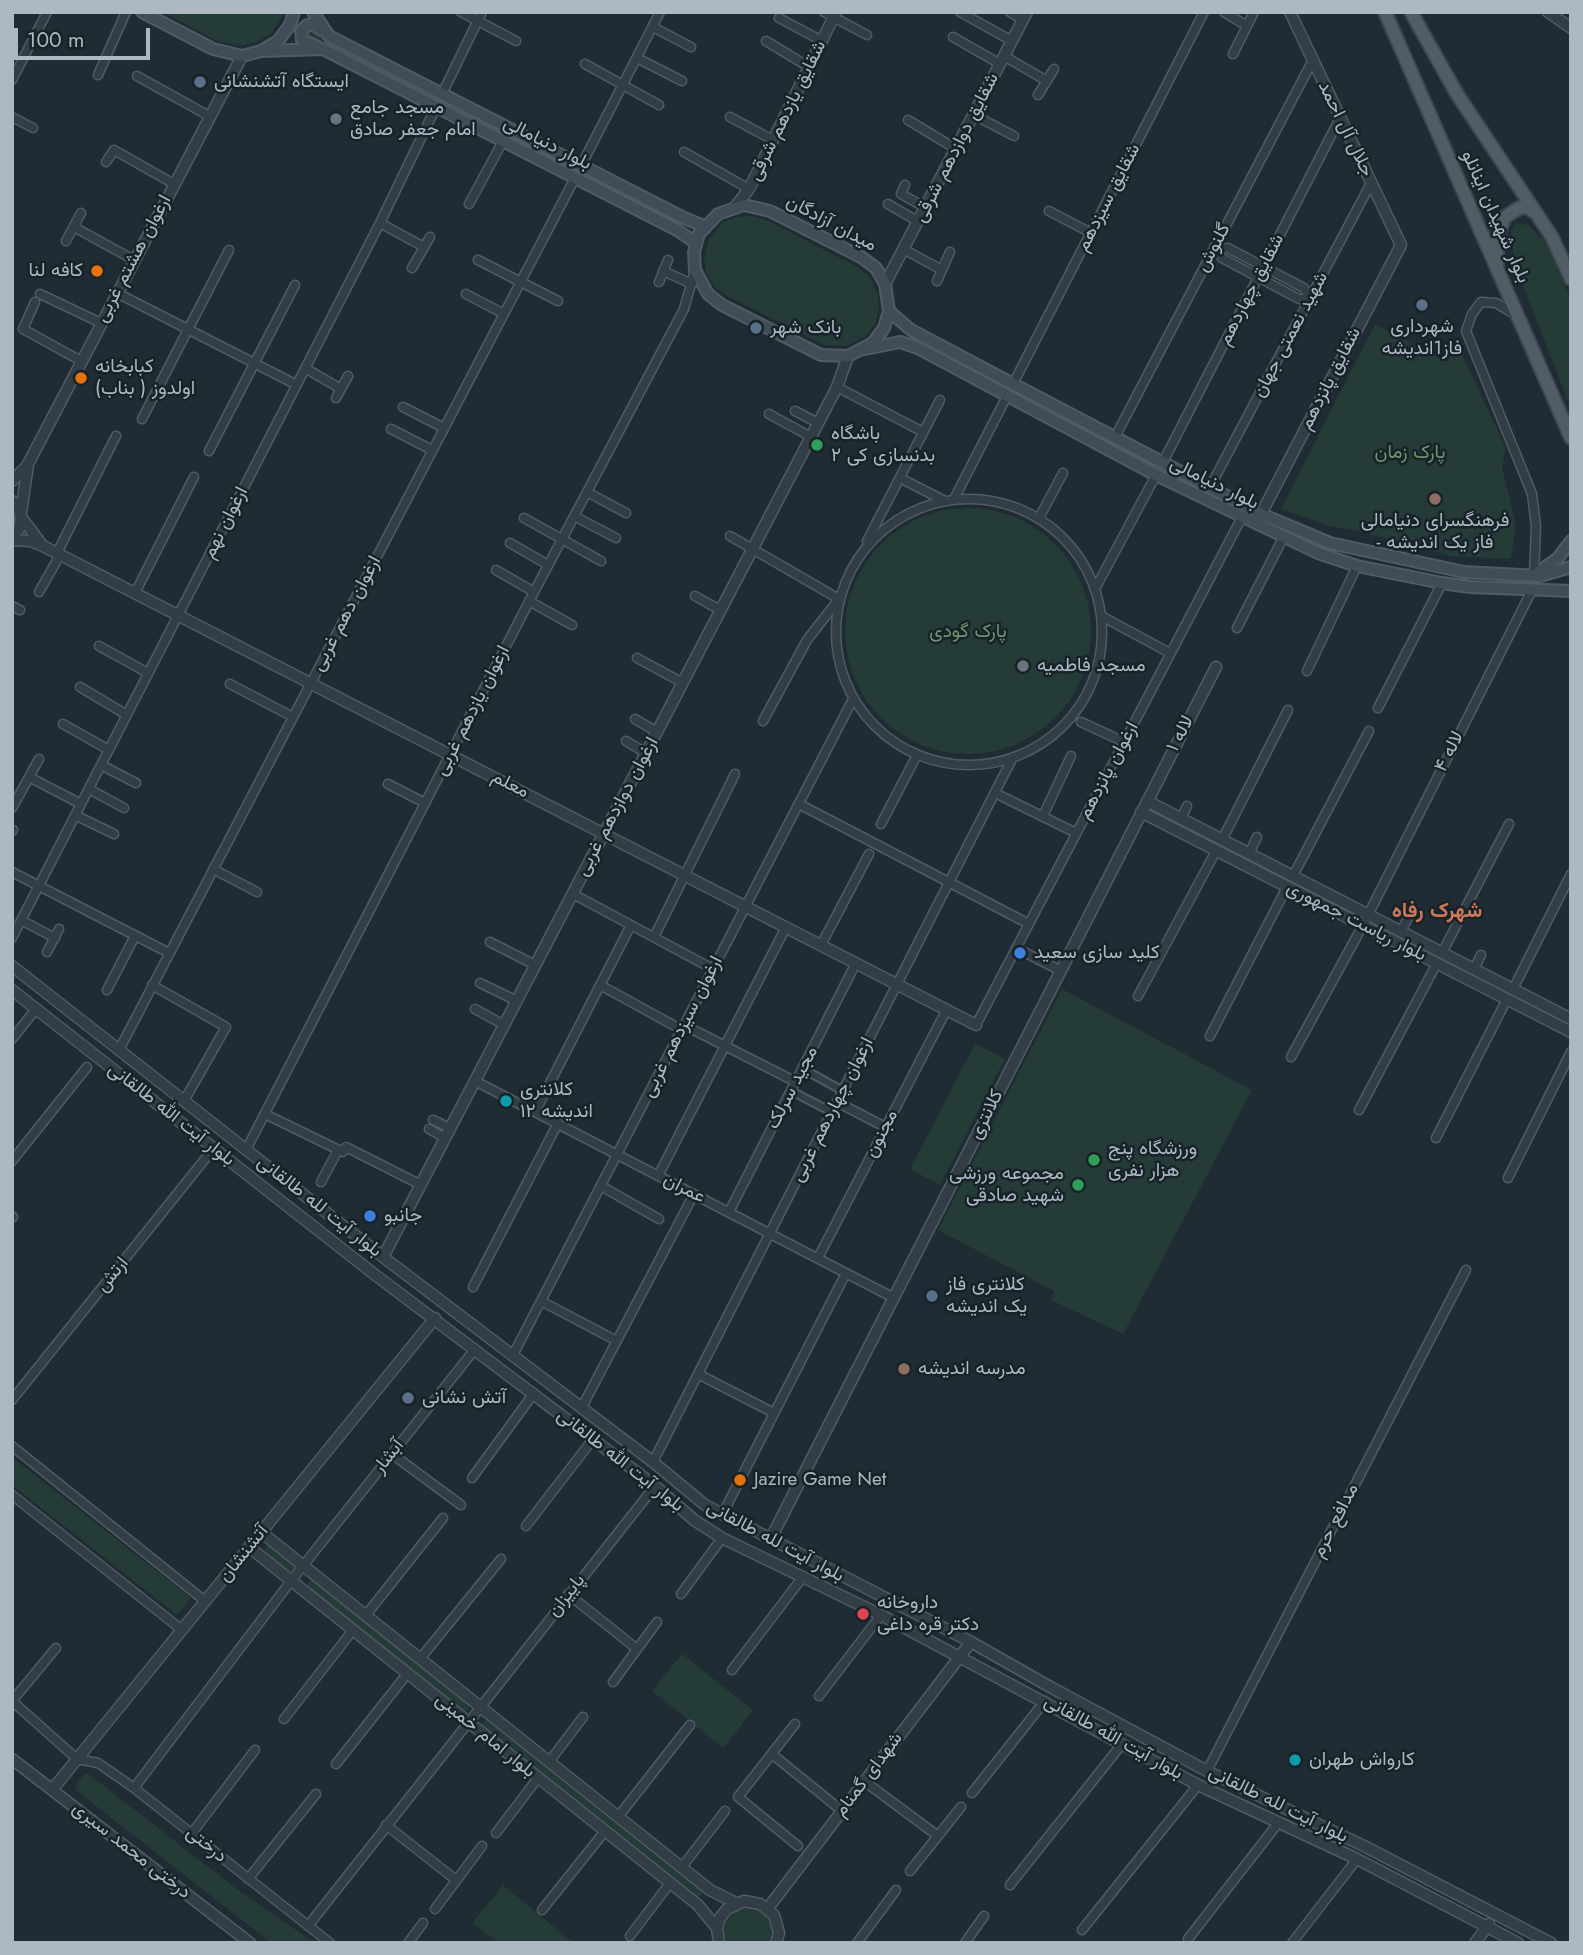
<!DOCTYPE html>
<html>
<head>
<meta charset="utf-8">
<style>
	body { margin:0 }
	#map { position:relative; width:1583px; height:1955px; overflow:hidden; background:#1f2c34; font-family:Jost,sans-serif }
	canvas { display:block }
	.frame { position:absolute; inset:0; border:14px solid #acb9c2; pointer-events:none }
	.scale { position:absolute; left:14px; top:28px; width:136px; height:32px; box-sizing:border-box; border:4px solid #acb9c2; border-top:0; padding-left:9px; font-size:21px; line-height:24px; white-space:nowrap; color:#acb9c2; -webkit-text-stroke:5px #182229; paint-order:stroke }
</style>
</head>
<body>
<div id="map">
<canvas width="1583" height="1955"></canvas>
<div class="frame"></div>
<div class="scale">100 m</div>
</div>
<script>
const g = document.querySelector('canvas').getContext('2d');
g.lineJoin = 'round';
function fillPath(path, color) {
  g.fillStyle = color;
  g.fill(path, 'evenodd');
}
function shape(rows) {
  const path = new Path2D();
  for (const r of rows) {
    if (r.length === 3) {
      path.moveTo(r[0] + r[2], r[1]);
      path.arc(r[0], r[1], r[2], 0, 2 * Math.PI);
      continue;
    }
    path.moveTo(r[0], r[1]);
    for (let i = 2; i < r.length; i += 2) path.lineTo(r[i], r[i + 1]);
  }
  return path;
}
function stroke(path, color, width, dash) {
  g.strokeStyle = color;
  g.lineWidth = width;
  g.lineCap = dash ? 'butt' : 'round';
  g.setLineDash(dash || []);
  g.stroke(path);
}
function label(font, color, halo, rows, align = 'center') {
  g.font = font + ' Jost,Vazirmatn,sans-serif';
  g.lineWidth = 5;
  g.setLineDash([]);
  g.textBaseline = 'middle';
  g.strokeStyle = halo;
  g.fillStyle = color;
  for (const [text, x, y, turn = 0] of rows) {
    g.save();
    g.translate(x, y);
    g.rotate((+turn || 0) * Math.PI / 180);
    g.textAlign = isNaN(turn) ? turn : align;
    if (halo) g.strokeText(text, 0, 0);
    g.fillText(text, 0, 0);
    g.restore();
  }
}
fillPath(shape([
	[163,12,285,12,271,34,257,42,241,46,217,41],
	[309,29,313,30,327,41,682,222,680,226,325,44,308,39,306,32],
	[752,216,766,220,856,266,868,275,878,295,879,310,875,324,866,336,846,346,824,345,727,296,715,287,707,275,704,260,709,239,723,222,737,217],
	[1516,223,1528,225,1546,242,1571,300,1571,409,1514,262,1511,231],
	[1375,324,1447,362,1456,342,1506,448,1502,468,1516,525,1511,559,1452,556,1358,531,1330,526,1281,509],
	[968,631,123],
	[1062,989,1252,1090,1123,1334,1051,1300,1054,1291,938,1230],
	[975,1044,1005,1059,940,1185,910,1169],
	[12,1457,191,1598,177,1615,12,1485],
	[270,1545,294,1564,293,1571,286,1571,265,1553,265,1546],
	[313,1579,469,1702,468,1710,460,1711,308,1590,308,1582],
	[682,1654,753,1710,723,1748,652,1691],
	[485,1719,702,1890,702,1895,695,1898,482,1725],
	[85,1774,90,1775,234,1887,315,1943,271,1943,77,1791,75,1787],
	[503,1885,571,1941,570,1943,499,1943,472,1923],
	[745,1907,761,1911,767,1916,772,1932,769,1943,726,1943,724,1928,726,1921,737,1910]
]), '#253b37');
const pedestrian = shape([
	[803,1069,843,1091],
	[791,1091,832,1112]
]);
const minor = shape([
	[461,12,516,41],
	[824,12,867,35],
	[960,12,1012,41],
	[1010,12,1023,20],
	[1224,12,1247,26],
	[779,18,822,41],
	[653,27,691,47],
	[953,37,1000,64],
	[766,41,809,67],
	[1233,54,1254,12],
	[1004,56,1047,81],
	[637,58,682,81],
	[585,64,659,105],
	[98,75,126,12],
	[137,76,209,116],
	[12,80,47,12],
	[442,94,482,12],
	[1038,95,1054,69],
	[974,115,1014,136],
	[12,117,33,128],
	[730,117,773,140],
	[908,120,956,149],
	[684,152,749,189],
	[106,162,114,150,174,184],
	[581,166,660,12],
	[905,185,901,194,926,208],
	[469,204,503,141],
	[888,204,919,222],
	[1049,211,1091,233],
	[380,223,424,247],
	[74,227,134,260],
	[66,241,81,213],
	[1214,247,1228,248,1304,288,1311,299,1299,299,1222,258,1214,247],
	[905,250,942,270],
	[478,260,558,301],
	[412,268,430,237],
	[663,271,692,284],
	[937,281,950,252],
	[659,282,668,260],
	[117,293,297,385],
	[40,294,101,323],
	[466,294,504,314],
	[35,302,23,329,81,361],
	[1516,315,1496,303,1481,302,1472,314,1466,331,1532,494,1536,526,1534,576],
	[305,368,341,389],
	[1013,384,1204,12],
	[837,387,923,432],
	[336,398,348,376],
	[403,407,444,428],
	[795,411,818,423],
	[769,414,811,437],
	[142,419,229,250],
	[391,429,432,450],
	[1115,437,1313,60],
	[209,451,295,285],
	[1163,462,1340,118],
	[900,478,943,500],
	[1210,487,1371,183],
	[587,492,626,513],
	[969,632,133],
	[954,499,1007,396],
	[574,516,616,538],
	[524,518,601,561],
	[1039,518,1063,473],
	[730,536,839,599,807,640,763,721],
	[867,541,940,400],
	[510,543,548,565],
	[57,553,116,436],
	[496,570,534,592],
	[1095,589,1156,475],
	[39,592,60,555],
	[135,593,194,477],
	[695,596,720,610],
	[529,601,572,625],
	[12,606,20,610],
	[1103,617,1170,653],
	[1237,628,1283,538],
	[99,646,148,673],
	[637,658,683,683],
	[1307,671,1357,566],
	[230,684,293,717],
	[80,687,127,715],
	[1378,708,1442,583],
	[635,719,657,732],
	[1081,722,1124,742],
	[63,724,109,750],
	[626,741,646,753],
	[101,765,136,783],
	[29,777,81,804],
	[388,784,425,803],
	[89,789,124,808],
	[995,793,1076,833],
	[799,804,1029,924],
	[12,808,39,759],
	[75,815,114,834],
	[1043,816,1071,756],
	[1181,819,1187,806],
	[881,824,917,755],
	[12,831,13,830],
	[1222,840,1288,710],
	[1249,854,1257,837],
	[213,869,257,892],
	[12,872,169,953],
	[1293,876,1369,731],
	[573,894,713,969],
	[21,920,55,938],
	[1401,931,1408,918],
	[654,937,735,774],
	[12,938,380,223,436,107],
	[490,942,535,965],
	[821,945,869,854],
	[1016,948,1061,971],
	[47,952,59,929],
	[1442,953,1509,824],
	[1474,969,1481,955],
	[480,983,517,1001],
	[152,985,226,1027,184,1101],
	[600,985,682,1030],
	[1513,989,1571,874],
	[107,990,135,936],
	[1138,996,1216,851],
	[475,1009,504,1025],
	[684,1025,796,1082],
	[976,1025,1242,517],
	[1210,1036,1287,887],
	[12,1039,36,1009],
	[119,1050,575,178],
	[1291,1057,1363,925,1532,590],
	[475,1081,894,1298],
	[837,1102,885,1127],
	[1359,1110,1437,963],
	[535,1112,631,925],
	[265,1114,343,1152,346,1147,421,1185],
	[433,1120,450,1128],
	[429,1129,445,1138],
	[1436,1138,1507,999],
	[246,1150,534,592,684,309,695,270],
	[12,1161,87,1067],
	[658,1176,786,927],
	[1508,1178,1571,1052],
	[321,1182,338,1150],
	[601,1186,659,1219],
	[729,1212,856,963],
	[12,1216,13,1217],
	[818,1258,947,1009],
	[473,1287,558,1123],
	[541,1301,617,1341],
	[513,1355,853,699],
	[698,1374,774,1413],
	[12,1400,213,1149],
	[582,1407,694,1194],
	[12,1446,205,1601],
	[392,1454,461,1505],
	[653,1462,1013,757],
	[472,1478,534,1393],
	[12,1495,182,1630],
	[722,1515,846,1273],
	[526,1526,593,1439],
	[568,1594,637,1649],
	[681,1594,722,1538],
	[366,1615,443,1518],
	[56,1648,12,1701,77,1759,98,1763,134,1788,330,1943],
	[420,1659,501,1559],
	[732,1670,802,1578],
	[613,1682,657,1622],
	[819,1696,881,1615],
	[284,1719,353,1630],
	[795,1724,738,1797,798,1846],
	[772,1754,842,1811],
	[549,1762,583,1717],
	[336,1764,407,1674],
	[1207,1771,1466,1270],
	[864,1781,938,1836],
	[134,1788,291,1581,475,1349],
	[972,1793,1045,1701],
	[618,1817,690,1725],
	[386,1825,456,1880],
	[192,1833,255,1750],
	[496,1833,538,1778],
	[682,1867,725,1811],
	[910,1871,961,1807],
	[248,1879,316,1794],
	[1010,1885,1122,1744],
	[435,1909,482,1846],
	[542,1910,605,1831],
	[308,1926,655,1486],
	[1082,1930,1198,1785],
	[630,1936,670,1883],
	[1188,1939,1279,1822],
	[408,1943,423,1923],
	[857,1943,896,1890],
	[965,1943,984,1916],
	[1292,1943,1357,1859]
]);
const tertiary = shape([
	[1548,12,1571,28],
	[735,207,749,189,836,12],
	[885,284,1027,12],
	[12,481,26,467],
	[12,501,18,507,21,517,19,529,12,536],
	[21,513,28,464,242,56],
	[1261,514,1401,245,1290,12],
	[21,517,42,545],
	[12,540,30,541,43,546,976,1025],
	[1147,801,1571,1019],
	[1141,812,1571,1032],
	[12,966,383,1257,653,1462,705,1505,971,1642,1052,1688,1207,1771,1366,1847,1551,1943],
	[12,990,374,1274,655,1486,694,1520,722,1538,881,1615,1198,1785,1357,1859,1518,1943],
	[383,1257,837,387,848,356],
	[261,1532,710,1890,736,1903],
	[770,1540,1216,667],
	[249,1547,698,1905,717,1928],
	[12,1759,250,1943],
	[52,1790,435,1318],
	[768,1908,971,1642],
	[719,1943,717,1928,720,1918,727,1909,744,1901,760,1904,774,1915,779,1933,776,1943],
	[1475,1943,1489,1924]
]);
const secondary = shape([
	[142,12,213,49,242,56,261,51,278,41,290,25,294,12],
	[313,12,329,36,684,218,704,226],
	[316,46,302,40,301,31,307,25,312,24,321,30],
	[261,51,323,49,677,230,696,243],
	[744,205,770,211,861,257,876,268,885,284,889,311,884,328,873,343,848,356,821,355,722,305,708,294,695,270,694,252,699,234,718,214,744,205],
	[889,311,911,330,1013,384,1261,514,1330,543,1464,572,1540,576,1571,567],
	[865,349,900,342,918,348,1156,475,1318,553,1357,566,1442,583,1470,587,1571,591],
	[1536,574,1558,558,1571,541]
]);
const primary = shape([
	[1385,12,1571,438],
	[1411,12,1457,94,1552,237,1571,279],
	[1497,266,1497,237,1505,217,1519,208,1527,207,1536,213]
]);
stroke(pedestrian, '#505b63', 10);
stroke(minor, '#505b63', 11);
stroke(tertiary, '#505b63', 13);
stroke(secondary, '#505b63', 14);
stroke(primary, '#3c464e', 16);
stroke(pedestrian, '#323d45', 6);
stroke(minor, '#323d45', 8);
stroke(tertiary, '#323d45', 10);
stroke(secondary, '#404d58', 10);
stroke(primary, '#505d65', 12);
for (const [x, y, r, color] of [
	[200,82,7,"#5c6f8a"],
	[336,119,7,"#6b7280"],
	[97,271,7,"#e8710a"],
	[1422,305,7,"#5c6f8a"],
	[756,328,7,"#5c6f8a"],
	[81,378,7,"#e8710a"],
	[817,445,7,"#2e9e5b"],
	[1435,499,7,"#8d6e63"],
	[1023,666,7,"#6b7280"],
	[1020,953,7,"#3f7fe0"],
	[506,1101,7,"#0f9aa8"],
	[1094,1160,7,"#2e9e5b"],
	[1078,1185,7,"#2e9e5b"],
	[370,1216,7,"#3f7fe0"],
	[932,1296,7,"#5c6f8a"],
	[904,1369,7,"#8d6e63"],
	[408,1398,7,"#5c6f8a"],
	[740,1480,7,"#e8710a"],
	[863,1614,7,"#e0444e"],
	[1295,1760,7,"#0f9aa8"]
]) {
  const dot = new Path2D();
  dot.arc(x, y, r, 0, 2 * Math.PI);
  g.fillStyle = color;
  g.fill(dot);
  stroke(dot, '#182229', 2.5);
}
label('19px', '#acb9c2', '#182229', [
	["ایستگاه آتشنشانی",214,82],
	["مسجد جامع",350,108],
	["امام جعفر صادق",350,130],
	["کافه لنا",83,271,"right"],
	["شهرداری",1422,327,"center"],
	["فاز1اندیشه",1422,349,"center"],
	["بانک شهر",770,328],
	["کبابخانه",95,367],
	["اولدوز ( بناب)",95,389],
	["باشگاه",831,434],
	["بدنسازی کی ۲",831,456],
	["فرهنگسرای دنیامالی",1435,521,"center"],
	["- فاز یک اندیشه",1435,543,"center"],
	["مسجد فاطمیه",1037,666],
	["کلید سازی سعید",1034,953],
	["کلانتری",520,1090],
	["۱۲ اندیشه",520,1112],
	["ورزشگاه پنج",1108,1149],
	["هزار نفری",1108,1171],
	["مجموعه ورزشی",1064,1174,"right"],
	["شهید صادقی",1064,1196,"right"],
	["جانبو",384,1216],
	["کلانتری فاز",946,1285],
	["یک اندیشه",946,1307],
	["مدرسه اندیشه",918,1369],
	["آتش نشانی",422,1398],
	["Jazire Game Net",754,1480],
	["داروخانه",877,1603],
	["دکتر قره داغی",877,1625],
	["کارواش طهران",1309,1760]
], 'left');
label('19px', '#acb9c2', '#182229', [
	["شقایق یازدهم شرقی",788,111,-64],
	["جلال آل احمد",1345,129,64],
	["بلوار دنیامالی",547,144,27],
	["شقایق دوازدهم شرقی",957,148,-63],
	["شقایق سیزدهم",1109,198,-63],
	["بلوار شهیدان اینانلو",1495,217,66],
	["میدان آزادگان",831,224,28],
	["گلنوش",1214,248,-62],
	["ارغوان هشتم غربی",134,259,-62],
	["شقایق چهاردهم",1252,290,-63],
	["شهید نعمتی جهان",1291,335,-62],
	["شقایق پانزدهم",1331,379,-63],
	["بلوار دنیامالی",1214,484,26],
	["ارغوان نهم",226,523,-63],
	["ارغوان دهم غربی",347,614,-62],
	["ارغوان یازدهم غربی",473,711,-63],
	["لاله ۱",1181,734,-63],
	["لاله ۴",1450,752,-63],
	["ارغوان پانزدهم",1109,771,-62],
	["معلم",510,785,27],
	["ارغوان دوازدهم غربی",618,807,-62],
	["بلوار ریاست جمهوری",1356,922,27],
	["ارغوان سیزدهم غربی",683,1027,-63],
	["مجید سرلک",793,1088,-63],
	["ارغوان چهاردهم غربی",833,1110,-63],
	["بلوار آیت الله طالقانی",171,1115,38],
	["کلانتری",987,1115,-63],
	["مجنون",882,1134,-63],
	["عمران",684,1189,27],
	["بلوار آیت لله طالقانی",319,1207,38],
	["ارتش",113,1275,-51],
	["آبشار",389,1457,-52],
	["بلوار آیت الله طالقانی",620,1461,38],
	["مدافع حرم",1336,1521,-63],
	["بلوار آیت لله طالقانی",775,1542,28],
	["آتشنشان",244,1554,-51],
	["پاییزان",567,1596,-52],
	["بلوار امام خمینی",485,1736,39],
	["بلوار آیت الله طالقانی",1113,1738,29],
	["شهدای گمنام",869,1775,-53],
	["بلوار آیت لله طالقانی",1278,1805,26],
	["درختی",206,1845,39],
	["درختی محمد سیری",131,1851,38]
]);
label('19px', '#6c966e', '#182229', [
	["پارک زمان",1410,453],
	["پارک گودی",968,632]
]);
label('bold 21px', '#d07659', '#182229', [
	["شهرک رفاه",1437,912]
]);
</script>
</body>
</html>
